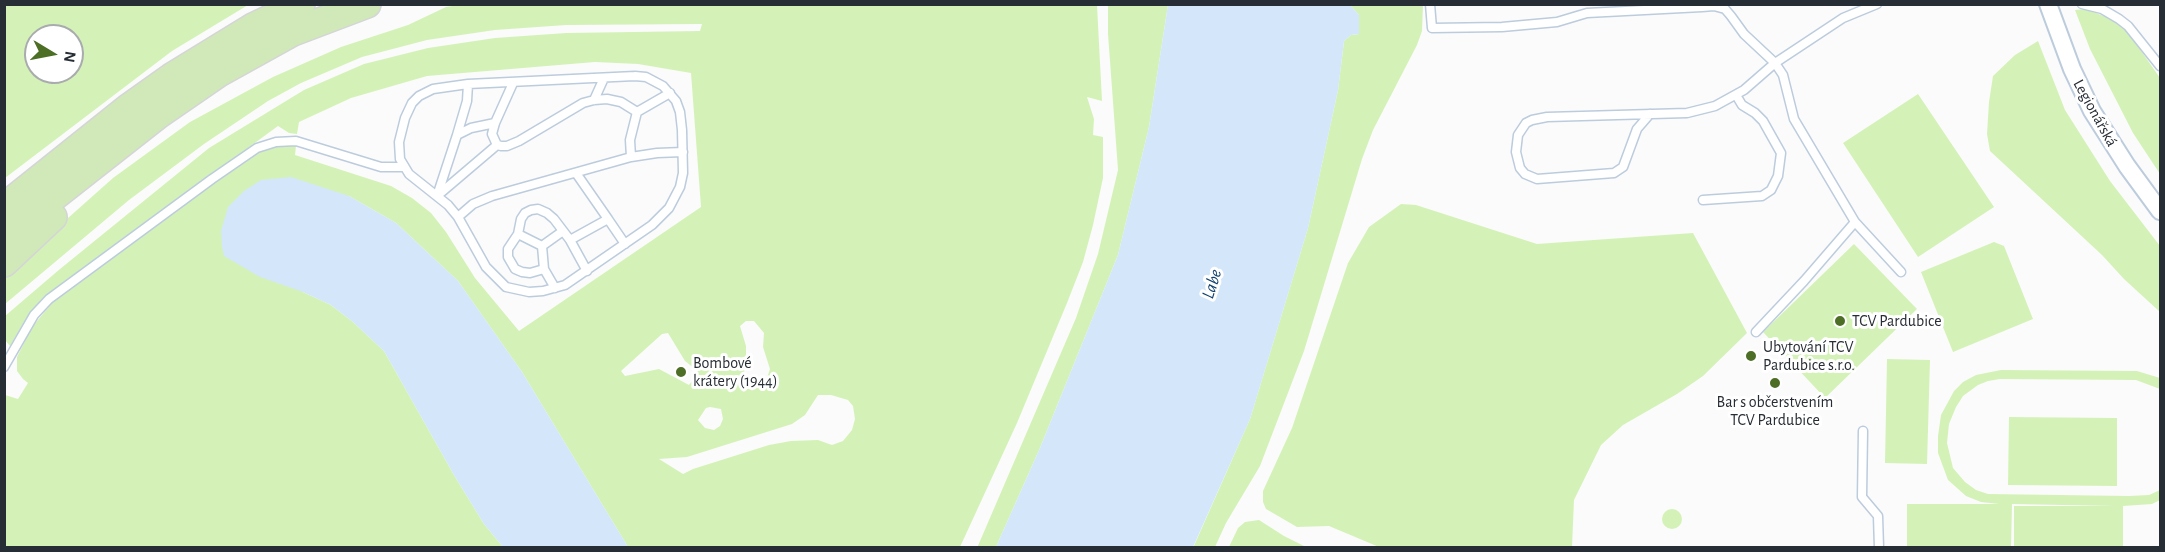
<!DOCTYPE html>
<html>
<head>
<meta charset="utf-8">
<style>
	body { margin:0 }
	#map { position:relative; width:2165px; height:552px; overflow:hidden; background:#fbfbfb; font-family:"Alegreya Sans",sans-serif }
	canvas { display:block }
	.frame { position:absolute; inset:0; border:6px solid #272d34; pointer-events:none }
	.north { position:absolute; left:24px; top:24px; width:60px; height:60px; box-sizing:border-box; background:#fff; border:2px solid #a9abae; border-radius:50%; rotate:100deg; font-size:16px; font-weight:700; line-height:24px; text-align:center; color:#272d34 }
	.north::after { content:''; display:block; margin:auto; width:21px; height:27px; background:#4d6e25; clip-path:polygon(50% 0,100% 100%,50% 72%,0 100%) }
</style>
</head>
<body>
<div id="map">
<canvas width="2165" height="552"></canvas>
<div class="frame"></div>
<div class="north">N</div>
</div>
<script>
const g = document.querySelector('canvas').getContext('2d');
g.lineJoin = 'round';
function fillPath(path, color) {
  g.fillStyle = color;
  g.fill(path, 'evenodd');
}
function shape(rows) {
  const path = new Path2D();
  for (const r of rows) {
    if (r.length === 3) {
      path.moveTo(r[0] + r[2], r[1]);
      path.arc(r[0], r[1], r[2], 0, 2 * Math.PI);
      continue;
    }
    path.moveTo(r[0], r[1]);
    for (let i = 2; i < r.length; i += 2) path.lineTo(r[i], r[i + 1]);
  }
  return path;
}
function stroke(path, color, width, dash) {
  g.strokeStyle = color;
  g.lineWidth = width;
  g.lineCap = dash ? 'butt' : 'round';
  g.setLineDash(dash || []);
  g.stroke(path);
}
function label(font, color, halo, rows, align = 'center') {
  g.font = font + ' "Alegreya Sans",sans-serif';
  g.lineWidth = 6;
  g.setLineDash([]);
  g.textBaseline = 'middle';
  g.strokeStyle = halo;
  g.fillStyle = color;
  for (const [text, x, y, turn = 0] of rows) {
    g.save();
    g.translate(x, y);
    g.rotate((+turn || 0) * Math.PI / 180);
    g.textAlign = isNaN(turn) ? turn : align;
    if (halo) g.strokeText(text, 0, 0);
    g.fillText(text, 0, 0);
    g.restore();
  }
}
fillPath(shape([
	[5,4,248,4,248,5,172,51,5,178],
	[36,36,72,36,72,72,36,72],
	[465,4,1097,5,1102,101,1087,97,1094,119,1093,135,1103,137,1103,178,1093,225,1083,262,1067,303,1017,423,960,547,628,547,522,372,458,281,396,223,349,196,303,292,331,305,353,322,384,351,454,475,484,524,503,547,5,547,5,395,18,399,28,383,23,379,17,371,17,357,32,327,52,303,213,181,259,152,277,146,296,146,295,155,391,186,412,198,431,213,446,232,475,278,519,331,701,207,691,73,638,64,595,62,427,76,351,98,299,122,297,134,289,133,278,126,46,296,24,322,10,346,5,340,5,316,60,269,209,148,304,90,364,64,428,48,495,38,566,33,700,31,702,24,566,25,495,30,427,40,362,57,301,83,268,101,204,144,129,200,5,304,4,275,113,178,190,122,273,77,341,47,408,25,446,7],
	[746,321,754,321,764,333,763,347,770,369,767,378,757,381,745,375,743,365,746,356,746,346,740,326],
	[668,333,685,361,695,369,693,380,689,385,659,369,625,376,621,371,662,334],
	[818,395,831,395,848,400,853,406,855,419,852,430,843,441,832,445,818,440,791,441,769,445,693,469,683,474,659,459,687,457,792,424,805,415],
	[710,407,721,409,723,419,720,426,714,430,705,428,698,420,706,408],
	[1108,5,1168,5,1149,127,1118,255,1040,448,996,547,977,548,1076,318,1098,254,1118,170,1108,34],
	[1350,5,1423,5,1422,31,1417,45,1373,130,1362,159,1304,351,1260,466,1226,523,1215,547,1193,548,1250,419,1308,228,1338,90,1344,41,1351,35,1359,34,1359,15],
	[2085,9,2112,19,2128,32,2160,78,2160,174,2133,133,2090,49,2075,10],
	[2038,41,2065,110,2110,181,2160,246,2160,312,2124,279,2102,255,1990,151,1987,134,1989,102,1993,76,2015,55],
	[1918,94,1994,207,1918,257,1843,143],
	[1401,204,1416,205,1537,244,1693,233,1747,333,1703,376,1677,394,1623,425,1601,445,1574,500,1572,547,1379,547,1329,526,1297,527,1266,509,1263,502,1263,491,1292,428,1348,263,1369,227],
	[1994,242,2004,246,2033,319,1953,352,1921,272],
	[1854,244,1917,309,1825,398,1763,332],
	[1887,359,1930,360,1927,464,1885,463],
	[2001,370,2137,371,2160,378,2160,389,2136,380,2000,379,1988,381,1978,385,1963,396,1956,407,1949,424,1947,443,1953,468,1965,482,1976,490,1988,494,2129,496,2149,495,2160,490,2160,500,2152,504,2123,506,2123,547,2014,547,2014,506,2114,506,2012,504,2011,547,1907,547,1907,504,1999,504,1981,502,1966,496,1948,480,1938,453,1938,436,1941,415,1954,391,1963,382,1976,375],
	[2009,417,2117,418,2117,486,2008,485],
	[1672,519,10],
	[1259,520,1284,536,1306,547,1229,547,1238,528,1245,522]
]), '#d4f2b7');
fillPath(shape([
	[1168,5,1350,5,1359,15,1359,34,1351,35,1344,41,1338,90,1308,228,1250,419,1193,547,996,547,1040,448,1118,255,1149,127],
	[291,177,349,196,396,223,458,281,522,372,628,547,503,547,484,524,454,475,384,351,353,322,331,305,303,292,260,277,224,256,222,247,221,231,228,207,244,191,261,180]
]), '#d3e6fa');
const lane = shape([
	[1430,4,1432,28,1502,27,1557,22,1587,13,1702,7,1714,6,1725,9,1731,16,1744,34,1775,63,1783,75,1794,119,1855,222,1804,281,1756,332],
	[2082,4,2102,9,2119,19,2128,26,2160,66],
	[635,76,646,77,663,86,676,101,680,112,682,130,683,173,680,187,669,208,652,225,565,285,543,291,529,292,506,287,486,267,458,217,448,205,409,174,400,159,399,142,405,118,412,103,419,96,433,89,468,84,635,76],
	[594,100,604,78],
	[1650,114,1637,129,1623,167,1614,173,1537,179,1525,174,1520,168,1516,152,1518,135,1526,123,1532,120,1547,117,1687,113,1715,106,1744,90,1775,63,1843,18,1877,4],
	[457,135,467,101,468,84],
	[497,145,492,134,495,123,513,83],
	[631,157,630,140,637,112],
	[576,173,608,219],
	[437,196,497,145,501,146,507,146,519,141,583,103,594,100,607,99,621,102,637,112,670,93],
	[437,196,457,135,471,128,495,123],
	[1703,200,1762,196,1771,190,1778,176,1781,153,1763,121,1755,113,1742,105,1736,95],
	[458,217,473,204,492,196,631,157,657,153,683,152],
	[1855,222,1901,272],
	[518,234,542,246],
	[570,240,608,219,625,244],
	[544,269,530,273,522,272,515,269,508,257,508,249,518,234,521,219,525,213,531,210,538,209,547,213,554,219,570,240,587,271],
	[555,288,544,269,542,246,563,231],
	[4,367,34,315,49,299,212,179,257,148,276,142,296,141,381,167,404,167],
	[1863,431,1862,497,1878,516,1879,548]
]);
const street = shape([
	[2048,4,2072,69,2092,111,2127,166,2160,211]
]);
const primary = shape([
	[4,207,128,108,173,76,253,27,301,4],
	[4,236,158,115,219,73,293,32,367,4],
	[4,263,53,217]
]);
stroke(lane, '#bcccdd', 11);
stroke(street, '#bcccdd', 20);
stroke(primary, '#d4d5d6', 30);
stroke(lane, '#fff', 8);
stroke(street, '#fff', 16);
stroke(primary, '#d1e9b9', 27);
for (const [x, y, r, color] of [
	[1840,321,6,"#4d6e25"],
	[1751,356,6,"#4d6e25"],
	[681,372,6,"#4d6e25"],
	[1775,383,6,"#4d6e25"]
]) {
  const dot = new Path2D();
  dot.arc(x, y, r, 0, 2 * Math.PI);
  g.fillStyle = color;
  g.fill(dot);
  stroke(dot, '#fff', 2);
}
label('16px', '#272d34', '#fff', [
	["Legionářská",2095,113,61]
]);
label('16px', '#272d34', '#fff', [
	["TCV Pardubice",1852,321],
	["Ubytování TCV",1763,347],
	["Pardubice s.r.o.",1763,365],
	["Bombové",693,363],
	["krátery (1944)",693,381],
	["Bar s občerstvením",1775,402,"center"],
	["TCV Pardubice",1775,420,"center"]
], 'left');
label('italic 18px', '#12426f', '#fff', [
	["Labe",1212,284,-72]
]);
</script>
</body>
</html>
